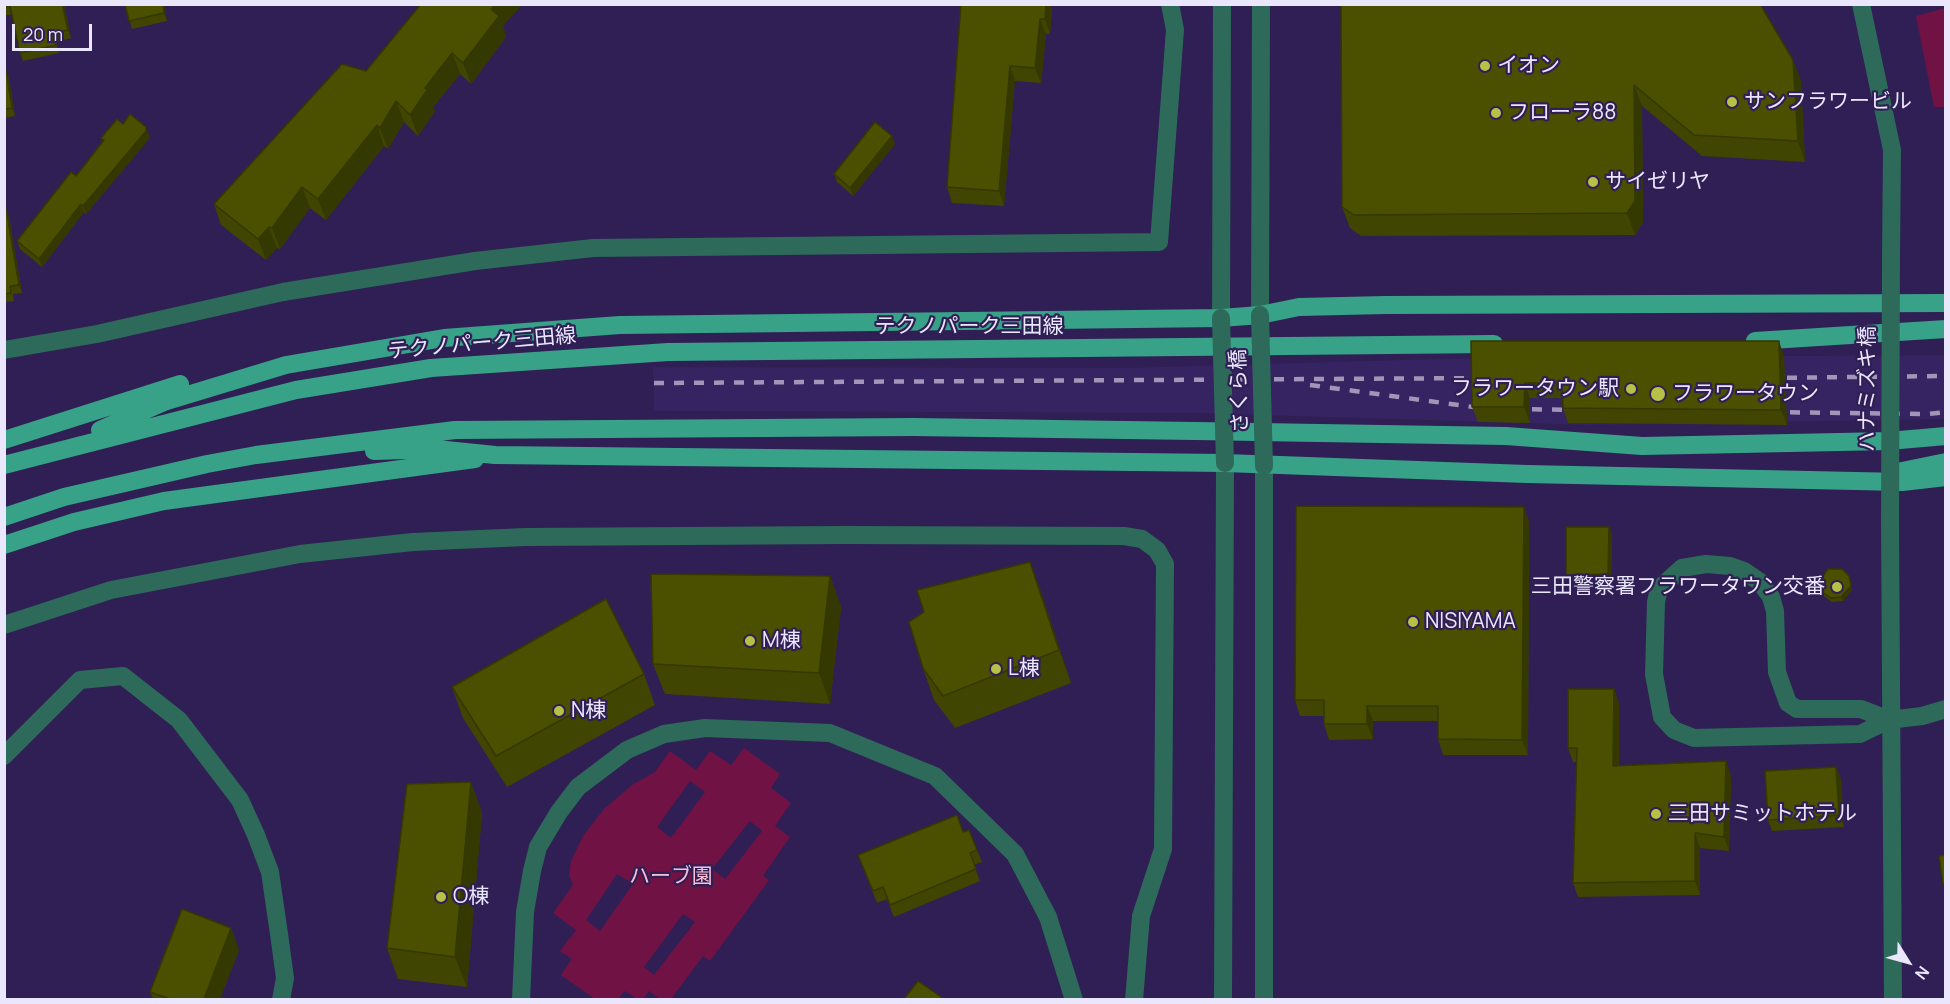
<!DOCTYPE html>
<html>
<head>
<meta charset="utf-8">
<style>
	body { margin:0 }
	#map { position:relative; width:1950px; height:1004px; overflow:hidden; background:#2f1f55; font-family:Manrope,sans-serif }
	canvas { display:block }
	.frame { position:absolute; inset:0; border:6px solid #eae6fb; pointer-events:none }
	.north { position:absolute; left:1878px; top:932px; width:60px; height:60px; -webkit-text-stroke:4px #2f1f55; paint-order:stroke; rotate:127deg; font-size:16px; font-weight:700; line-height:24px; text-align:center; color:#eae6fb }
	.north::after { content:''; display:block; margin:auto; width:21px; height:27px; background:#eae6fb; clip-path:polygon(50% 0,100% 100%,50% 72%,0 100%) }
	.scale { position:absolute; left:12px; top:24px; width:80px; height:27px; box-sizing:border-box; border:3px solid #eae6fb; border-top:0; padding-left:8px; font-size:18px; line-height:21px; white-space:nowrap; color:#eae6fb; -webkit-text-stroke:4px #2f1f55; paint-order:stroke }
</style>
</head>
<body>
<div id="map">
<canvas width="1950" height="1004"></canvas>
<div class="frame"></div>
<div class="north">N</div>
<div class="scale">20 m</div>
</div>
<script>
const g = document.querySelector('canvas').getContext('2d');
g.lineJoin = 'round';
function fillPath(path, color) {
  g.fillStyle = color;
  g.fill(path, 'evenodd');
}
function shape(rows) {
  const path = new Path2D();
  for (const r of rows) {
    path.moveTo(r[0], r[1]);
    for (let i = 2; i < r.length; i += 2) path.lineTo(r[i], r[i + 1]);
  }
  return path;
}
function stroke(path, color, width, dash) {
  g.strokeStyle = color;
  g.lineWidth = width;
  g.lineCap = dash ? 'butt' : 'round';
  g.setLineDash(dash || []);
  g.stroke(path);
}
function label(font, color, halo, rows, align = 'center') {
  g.font = font + ' Manrope,"Noto Sans JP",sans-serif';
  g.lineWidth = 4.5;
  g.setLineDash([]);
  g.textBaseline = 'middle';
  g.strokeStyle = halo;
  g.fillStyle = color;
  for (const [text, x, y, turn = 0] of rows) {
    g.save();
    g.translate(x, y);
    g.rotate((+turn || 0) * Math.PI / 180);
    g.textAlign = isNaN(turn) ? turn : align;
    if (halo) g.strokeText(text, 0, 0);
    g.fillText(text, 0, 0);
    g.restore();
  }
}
fillPath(shape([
	[1945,355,1946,419,1588,425,1198,413,654,411,653,367,1125,368,1474,358]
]), '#362361');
fillPath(shape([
	[1945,8,1945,107,1934,107,1916,16],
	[744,748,780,774,771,788,791,803,775,826,790,837,763,876,769,880,710,961,703,956,671,999,660,999,649,991,643,999,637,999,625,991,618,999,595,999,561,975,572,959,560,951,576,930,553,913,573,885,569,875,571,861,583,836,604,809,632,785,655,772,670,751,696,770,710,751,731,765],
	[690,781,705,792,671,838,657,827],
	[750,821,762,831,725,879,712,869],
	[617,874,633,884,600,931,586,920],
	[683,914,695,922,654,975,644,967]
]), '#711245');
stroke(shape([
	[1861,4,1892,150,1891,257],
	[1260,315,1261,4],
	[1221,318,1222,4],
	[4,350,97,334,283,292,475,261,593,248,1159,242,1175,30,1170,4],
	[1890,521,1893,1000],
	[4,625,111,590,300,554,413,542,525,537,844,535,1124,536,1142,539,1157,550,1165,564,1163,849,1141,916,1134,1000],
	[1889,720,1861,709,1797,709,1788,703,1777,672,1775,611,1771,597,1760,582,1744,571,1730,566,1706,564,1682,568,1659,589,1656,602,1654,674,1662,717,1674,730,1694,738,1860,734,1889,720,1922,716,1946,709],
	[4,756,80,680,123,676,179,720,240,800,256,835,270,872,279,934,285,978,281,1000],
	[521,1000,525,912,532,871,538,847,559,812,578,787,627,750,664,734,705,728,830,733,935,776,1015,854,1048,917,1074,1000],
	[1223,1000,1225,463],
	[1264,1000,1264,466]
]), '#2d6a5a', 18);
stroke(shape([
	[1755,341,1946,329],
	[100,430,164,402,286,365,444,338,620,325,1221,318,1260,315,1299,307,1386,305,1946,303],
	[4,440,180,384],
	[374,451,436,449,495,455,1225,463,1527,474,1902,482,1946,477],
	[4,465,296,390,431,368,668,352,1494,344],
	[1897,472,1946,462],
	[4,517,64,497,207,464,256,455,455,430,914,427,1195,431,1506,436,1642,446,1888,441,1946,436],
	[4,545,74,522,164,501,475,459]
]), '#38a288', 18);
stroke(shape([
	[1767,378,1946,376],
	[654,383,1488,378],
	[1310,385,1488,409],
	[1512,409,1581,410],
	[1770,412,1928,414,1946,412]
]), '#9f96b8', 4.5, [10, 10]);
stroke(shape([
	[1260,315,1264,466],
	[1221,318,1225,463],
	[1890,521,1891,257]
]), '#2d6a5a', 18);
fillPath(shape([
	[4,4,64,4,71,38,56,42,59,53,23,61,20,53,12,14,4,16],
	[125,4,164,4,167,21,132,29],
	[961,4,1052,10,1050,34,1046,34,1041,83,1015,81,1004,206,952,203,947,187],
	[1341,4,1793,60,1801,81,1805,162,1702,156,1642,106,1643,222,1635,235,1361,236,1350,228,1342,207],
	[503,26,506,37,471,84,460,74,433,107,435,111,418,136,404,122,388,149,384,146,326,220,310,208,280,249,277,248,266,260,221,225,214,204,366,71],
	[6,71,9,79,15,116,4,118,4,72],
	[123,124,149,135,149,139,86,214,84,212,42,267,20,249,17,241,76,176,103,142,101,138],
	[892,136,895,144,853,196,837,182,834,174],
	[4,209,9,217,22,293,13,294,14,301,4,302],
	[1471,341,1784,356,1787,425,1568,423,1563,408,1563,398,1530,398,1530,423,1478,422,1472,407],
	[1524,507,1529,522,1528,755,1443,755,1438,739,1438,721,1373,721,1373,739,1329,740,1324,724,1324,716,1300,716,1295,700],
	[1609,527,1612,535,1611,582,1569,583,1566,575],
	[1030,562,1042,595,1071,683,955,728,934,700,923,668],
	[830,576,841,607,830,704,665,694,653,664],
	[1849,576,1852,590,1843,601,1832,602,1824,596,1819,582],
	[644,674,655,705,507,787,463,718,452,687],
	[1614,689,1619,703,1619,765,1731,775,1729,851,1700,848,1700,895,1578,897,1573,883,1577,762,1573,762,1568,748],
	[1836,767,1841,779,1844,827,1772,831,1768,820],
	[471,782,482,813,467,987,398,979,387,948],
	[969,830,982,862,974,865,980,881,894,917,887,899,877,903,858,855,963,832],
	[231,928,239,950,220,999,153,999,150,992]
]), '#404501');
fillPath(shape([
	[62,4,64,4,71,38,68,30],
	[163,4,164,4,167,21,164,13],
	[496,4,523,4,503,26,506,37,471,84,463,63,491,9],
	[1046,4,1050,4,1052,10,1050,34,1045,19],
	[1040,19,1046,34,1041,83,1035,68],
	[452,53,460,74,433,107,435,111,418,136,410,115,425,88],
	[1793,60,1801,81,1805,162,1798,141],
	[1010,66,1015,81,1004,206,999,191],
	[6,71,9,79,15,116,12,108],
	[1634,85,1642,106,1643,222,1635,235,1627,213],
	[396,101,404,122,388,149,380,128],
	[377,125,384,146,326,220,318,199],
	[146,127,149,135,149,139,86,214,83,206],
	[892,136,895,144,853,196,850,188],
	[302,187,310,208,280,249,272,228],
	[81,204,84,212,42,267,39,259],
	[6,209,9,217,22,293,19,285],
	[269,227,277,248,266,260,258,239],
	[1779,341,1784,356,1787,425,1781,410],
	[1525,383,1530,398,1530,423,1524,407],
	[1524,507,1529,522,1528,755,1522,740],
	[1609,527,1612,535,1611,582,1608,574],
	[1030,562,1042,595,1071,683,1059,650],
	[830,576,841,607,830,704,819,673],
	[1849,576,1852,590,1843,601,1841,597],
	[1614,689,1619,703,1619,780,1613,766],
	[1367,706,1373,721,1373,739,1367,724],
	[1726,761,1731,775,1729,851,1724,837],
	[1836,767,1841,779,1844,827,1839,815],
	[471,782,482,813,467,987,455,957],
	[1695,833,1700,848,1700,895,1695,881],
	[231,928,239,950,220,999,204,999]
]), '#343801');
const building = shape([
	[4,4,62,4,68,30,53,33,56,45,20,53,10,6,4,7,4,4],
	[125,4,163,4,164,13,129,21,125,4],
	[421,4,496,4,491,9,499,16,463,63,452,53,425,88,427,90,410,115,396,101,380,128,377,125,318,199,302,187,272,228,269,227,258,239,214,204,342,64,366,71,421,4],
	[961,4,1046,4,1045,19,1040,19,1035,68,1010,66,999,191,947,187,961,4],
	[1341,4,1760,4,1793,60,1798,141,1694,135,1634,85,1635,201,1627,213,1354,215,1342,207,1341,4],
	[6,71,12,108,4,109,4,72,6,71],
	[130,114,146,127,146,131,83,206,81,204,39,259,17,241,71,172,76,176,104,140,101,138,117,119,123,124,130,114],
	[875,122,892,136,850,188,834,174,875,122],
	[4,209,6,209,19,285,10,286,11,293,4,294,4,209],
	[1471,341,1779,341,1781,410,1563,408,1562,383,1525,383,1524,407,1472,407,1471,341],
	[1296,506,1524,507,1522,740,1438,739,1438,706,1367,706,1367,724,1324,724,1324,700,1295,700,1296,506],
	[1566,527,1609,527,1608,574,1566,575,1566,527],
	[1030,562,1059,650,943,696,923,668,909,622,924,612,917,590,1030,562],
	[1828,569,1842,569,1849,576,1851,586,1841,597,1831,598,1822,592,1819,582,1828,569],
	[651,574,830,576,819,673,653,664,651,574],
	[606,599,644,674,496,756,452,687,606,599],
	[1568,689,1614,689,1613,766,1726,761,1724,837,1695,833,1695,881,1573,883,1577,748,1568,748,1568,689],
	[1836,767,1839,815,1768,820,1765,771,1836,767],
	[471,782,455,957,387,948,407,784,471,782],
	[957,815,963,832,969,830,977,850,970,853,976,869,890,905,883,887,873,891,858,855,957,815],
	[1946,855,1946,883,1943,884,1939,856,1946,855],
	[182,909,231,928,204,999,170,999,150,992,182,909],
	[918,981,944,999,904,999,918,981]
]);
fillPath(building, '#4b5001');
stroke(building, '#343801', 1.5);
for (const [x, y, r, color] of [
	[1485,66,6,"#b7c148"],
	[1732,102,6,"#b7c148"],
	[1496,113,6,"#b7c148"],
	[1593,182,6,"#b7c148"],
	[1631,389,6,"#b7c148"],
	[1658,394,8,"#b7c148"],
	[1837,587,6,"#b7c148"],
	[1413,622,6,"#b7c148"],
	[750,641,6,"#b7c148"],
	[996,669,6,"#b7c148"],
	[559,711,6,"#b7c148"],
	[1656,814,6,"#b7c148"],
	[441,897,6,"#b7c148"]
]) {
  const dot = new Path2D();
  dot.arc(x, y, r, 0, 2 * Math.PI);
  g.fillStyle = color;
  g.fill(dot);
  stroke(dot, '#2f1f55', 2);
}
label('21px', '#eae6fb', '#2f1f55', [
	["イオン",1497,66],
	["サンフラワービル",1744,102],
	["フローラ88",1508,113],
	["サイゼリヤ",1605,182],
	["フラワータウン駅",1619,389,"right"],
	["フラワータウン",1672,394],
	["三田警察署フラワータウン交番",1825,587,"right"],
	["NISIYAMA",1425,622],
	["M棟",762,641],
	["L棟",1008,669],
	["N棟",571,711],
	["三田サミットホテル",1668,814],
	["O棟",453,897]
], 'left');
label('21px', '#eae6fb', '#2f1f55', [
	["テクノパーク三田線",969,327],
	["テクノパーク三田線",482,344,-5],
	["ハナミズキ橋",1868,389,-90],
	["さくら橋",1240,391,-92]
]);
label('21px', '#fabfd5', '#2f1f55', [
	["ハーブ園",671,877]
]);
</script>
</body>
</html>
